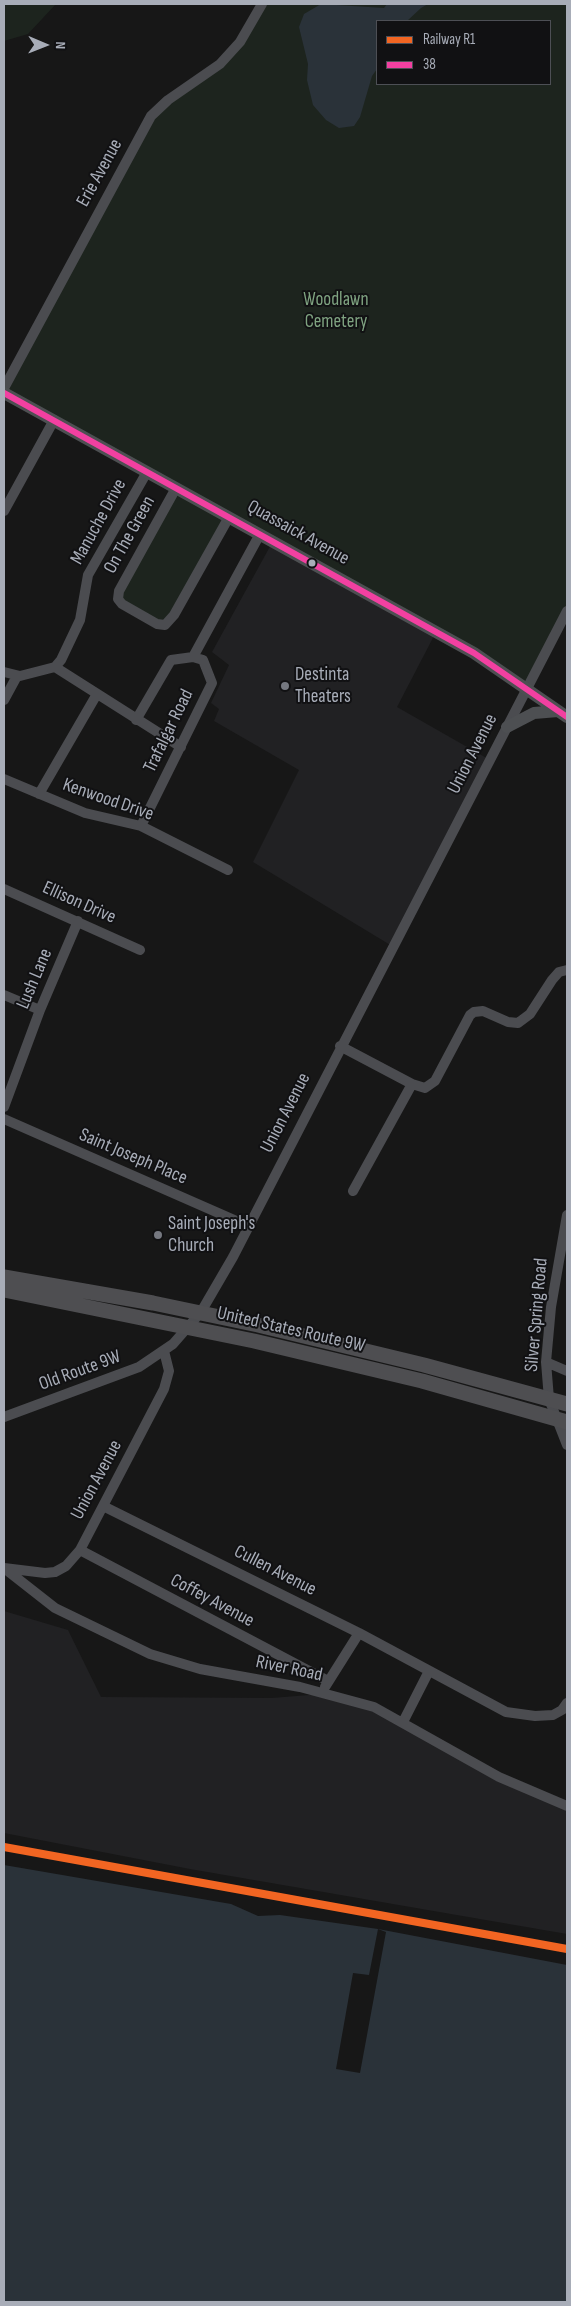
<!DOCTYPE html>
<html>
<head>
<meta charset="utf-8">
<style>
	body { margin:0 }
	#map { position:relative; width:571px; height:2306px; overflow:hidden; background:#171717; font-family:"Sofia Sans Condensed",sans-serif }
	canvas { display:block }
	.frame { position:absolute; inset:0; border:5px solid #a8adb8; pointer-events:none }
	.legend { position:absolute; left:376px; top:20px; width:175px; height:65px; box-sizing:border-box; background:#111113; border:1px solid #4d4f55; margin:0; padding:6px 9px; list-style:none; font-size:15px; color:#a8adb8 }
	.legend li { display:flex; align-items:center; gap:10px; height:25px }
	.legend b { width:25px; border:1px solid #4d4f55 }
	.north { position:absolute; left:20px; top:20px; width:50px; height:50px; -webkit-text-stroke:4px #111113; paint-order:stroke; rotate:91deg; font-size:14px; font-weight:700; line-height:20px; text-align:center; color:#a8adb8 }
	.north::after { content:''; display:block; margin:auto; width:18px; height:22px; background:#a8adb8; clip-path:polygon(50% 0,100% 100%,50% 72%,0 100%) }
</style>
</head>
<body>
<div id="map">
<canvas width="571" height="2306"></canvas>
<div class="frame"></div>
<ul class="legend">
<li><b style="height:6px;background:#f26522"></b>Railway R1</li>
<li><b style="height:6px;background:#f240a1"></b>38</li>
</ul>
<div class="north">N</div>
</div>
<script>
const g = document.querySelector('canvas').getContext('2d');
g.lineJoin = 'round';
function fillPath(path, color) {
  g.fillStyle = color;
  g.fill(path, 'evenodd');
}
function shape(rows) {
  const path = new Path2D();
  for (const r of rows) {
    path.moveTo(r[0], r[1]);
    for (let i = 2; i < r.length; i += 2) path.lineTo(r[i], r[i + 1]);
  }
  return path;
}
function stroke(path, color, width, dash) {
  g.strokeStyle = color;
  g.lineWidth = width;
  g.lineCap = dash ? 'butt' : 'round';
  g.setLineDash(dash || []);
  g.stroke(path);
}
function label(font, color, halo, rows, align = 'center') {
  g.font = font + ' "Sofia Sans Condensed",sans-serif';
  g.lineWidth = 4;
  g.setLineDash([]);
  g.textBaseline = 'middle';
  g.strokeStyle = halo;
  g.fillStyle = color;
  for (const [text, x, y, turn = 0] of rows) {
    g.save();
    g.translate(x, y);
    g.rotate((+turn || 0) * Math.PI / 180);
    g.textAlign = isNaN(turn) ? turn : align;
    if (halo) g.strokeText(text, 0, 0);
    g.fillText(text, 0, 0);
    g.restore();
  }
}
fillPath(shape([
	[273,541,436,632,397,707,490,760,392,946,253,862,299,770,214,721,219,709,211,703,229,665,212,652],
	[4,1611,68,1630,101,1697,272,1698,321,1694,403,1722,447,1747,567,1806,567,1934,190,1869,4,1833]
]), '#212123');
fillPath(shape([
	[4,4,56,4,28,34,4,41],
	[262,4,567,4,567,612,527,688,229,517,165,625,118,599,176,488,4,388,152,116,220,64],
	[377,21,550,21,550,84,377,84]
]), '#1d241e');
fillPath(shape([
	[321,4,384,8,387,4,428,4,421,8,407,21,377,21,377,69,372,76,360,117,354,126,339,128,326,120,313,105,307,80,308,64,299,27,304,14],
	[4,1865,231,1904,258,1916,280,1915,378,1929,567,1965,567,2302,4,2302]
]), '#2a3239');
fillPath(shape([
	[378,1929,386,1932,360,2073,336,2069,353,1973,369,1975]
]), '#171717');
stroke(shape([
	[4,388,151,116,168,100,220,64,240,42,262,4],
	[176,488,119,591,118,599,122,604,157,624,165,625,174,615,229,517],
	[4,511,54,420],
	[193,657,260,534],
	[55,667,181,747],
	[4,672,20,676,55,667,61,660,80,620,88,575,147,472],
	[4,700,17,676],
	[136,720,171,660,193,657,203,660,212,683,141,826],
	[4,779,85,813,141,826,228,870],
	[39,794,97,694],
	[4,889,140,950],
	[4,995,40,1010],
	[340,1046,412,1084,425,1088,435,1081,470,1015,474,1012,483,1011,508,1022,518,1023,530,1014,552,980,559,972,567,970],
	[4,1107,40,1010,78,921],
	[4,1119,248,1226],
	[353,1191,412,1084],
	[567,1215,551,1307,546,1362,549,1399,567,1445],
	[546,1362,567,1371],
	[4,1417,139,1367,173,1344,201,1312,233,1257,567,611],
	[103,1506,359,1633,506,1712,535,1716,553,1715,562,1710,567,1703],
	[80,1550,328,1681],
	[4,1568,55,1608,150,1654,200,1669,300,1687,374,1707,499,1777,567,1806],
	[4,1568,45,1573,55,1572,66,1566,80,1550,164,1389,169,1371,164,1351],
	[325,1687,359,1633],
	[403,1722,429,1671]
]), '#4b4c50', 10);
stroke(shape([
	[4,393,474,653,567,717],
	[507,727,534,713,558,711]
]), '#4d4f52', 12);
stroke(shape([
	[4,1277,153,1303,258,1325,424,1365,567,1404],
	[4,1290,254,1341,422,1381,567,1422]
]), '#4e4e51', 15);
stroke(shape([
	[4,393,474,653,567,717]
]), '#f240a1', 6);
stroke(shape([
	[4,1847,567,1949]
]), '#f26522', 8);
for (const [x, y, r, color] of [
	[312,563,4.5,"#a8adb8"],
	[285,686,5,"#757880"],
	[158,1235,5,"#757880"]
]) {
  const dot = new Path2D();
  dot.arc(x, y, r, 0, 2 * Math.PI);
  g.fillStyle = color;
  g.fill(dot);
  stroke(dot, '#111113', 2);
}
label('19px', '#a8adb8', '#111113', [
	["Erie Avenue",100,173,-61],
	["Manuche Drive",99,522,-61],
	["Quassaick Avenue",298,533,29],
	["On The Green",130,535,-61],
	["Trafalgar Road",169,731,-64],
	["Union Avenue",473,754,-63],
	["Kenwood Drive",108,800,19],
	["Ellison Drive",79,903,24],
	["Lush Lane",35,979,-67],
	["Union Avenue",286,1113,-63],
	["Saint Joseph Place",133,1157,23],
	["Silver Spring Road",537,1315,-85],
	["United States Route 9W",291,1330,13],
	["Old Route 9W",80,1371,-20],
	["Union Avenue",97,1480,-62],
	["Cullen Avenue",275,1571,27],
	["Coffey Avenue",212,1601,28],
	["River Road",289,1669,12]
]);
label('19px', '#7fa381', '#111113', [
	["Woodlawn",336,300],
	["Cemetery",336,322]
]);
label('19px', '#a8adb8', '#111113', [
	["Destinta",295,675],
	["Theaters",295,697],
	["Saint Joseph's",168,1224],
	["Church",168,1246]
], 'left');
</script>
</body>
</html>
